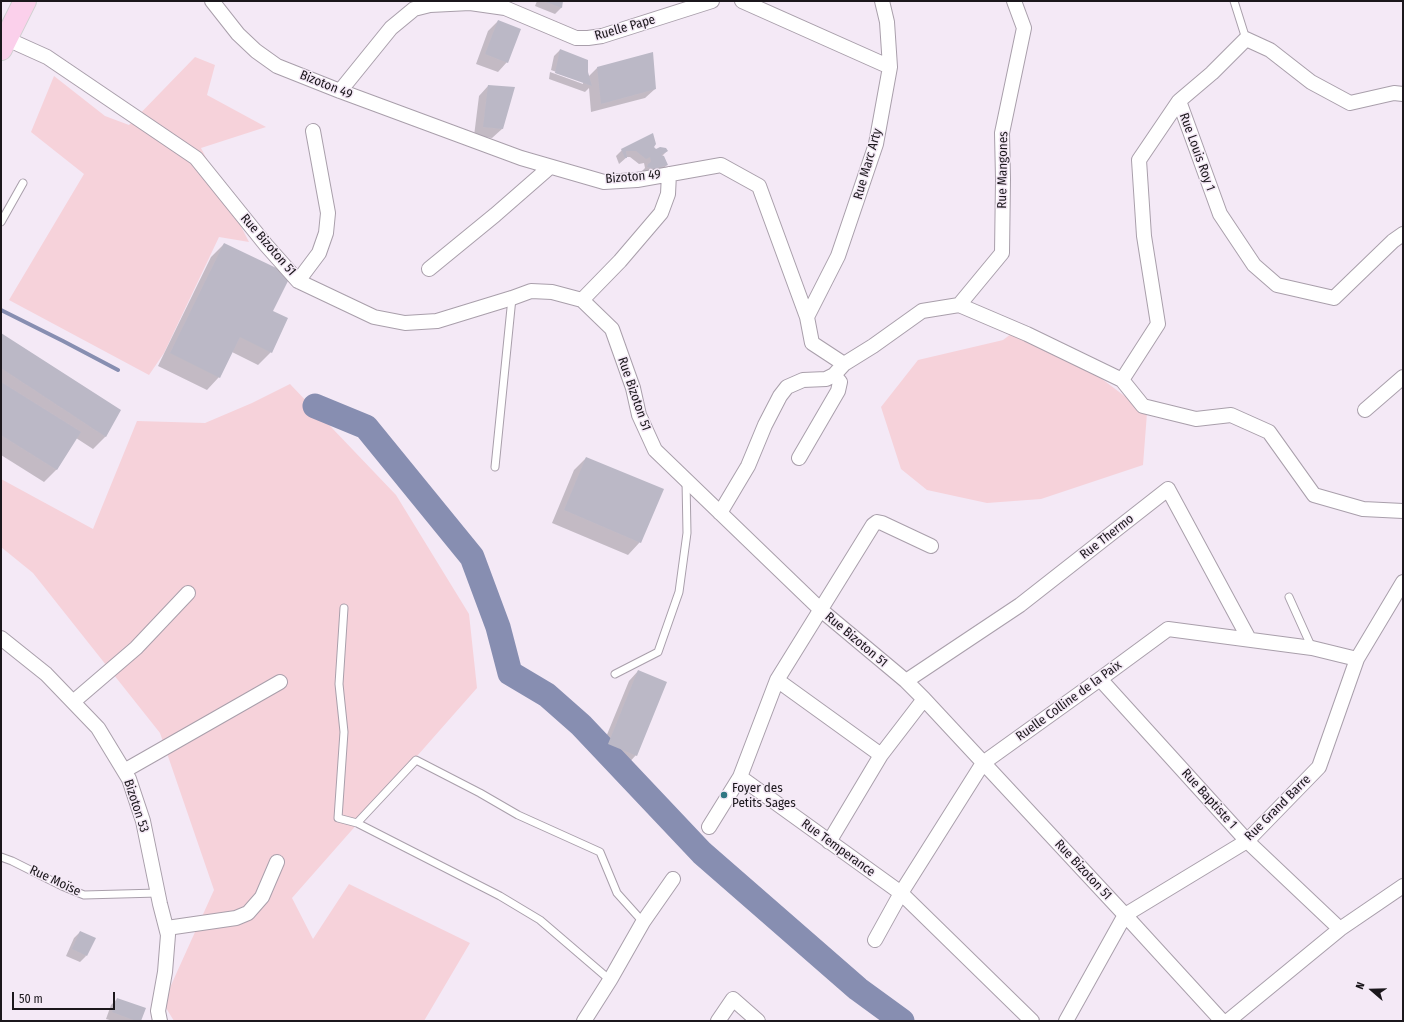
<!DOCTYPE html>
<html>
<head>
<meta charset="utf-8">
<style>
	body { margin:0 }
	#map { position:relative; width:1404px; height:1022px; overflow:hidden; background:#f4e9f6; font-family:"Fira Sans Condensed",sans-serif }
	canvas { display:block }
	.frame { position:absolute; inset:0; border:2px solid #1b171c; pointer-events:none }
	.north { position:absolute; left:1352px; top:970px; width:40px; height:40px; -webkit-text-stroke:3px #f4e9f6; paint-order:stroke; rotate:290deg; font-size:11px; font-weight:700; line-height:16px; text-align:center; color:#1b171c }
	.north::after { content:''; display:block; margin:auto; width:14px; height:18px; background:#1b171c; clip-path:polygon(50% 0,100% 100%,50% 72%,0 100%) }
	.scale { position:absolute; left:12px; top:992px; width:103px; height:18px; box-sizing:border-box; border:2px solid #1b171c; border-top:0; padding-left:5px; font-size:12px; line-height:14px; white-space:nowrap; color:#1b171c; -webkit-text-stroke:3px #f4e9f6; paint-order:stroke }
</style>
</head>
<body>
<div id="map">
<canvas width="1404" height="1022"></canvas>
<div class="frame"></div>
<div class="north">N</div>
<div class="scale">50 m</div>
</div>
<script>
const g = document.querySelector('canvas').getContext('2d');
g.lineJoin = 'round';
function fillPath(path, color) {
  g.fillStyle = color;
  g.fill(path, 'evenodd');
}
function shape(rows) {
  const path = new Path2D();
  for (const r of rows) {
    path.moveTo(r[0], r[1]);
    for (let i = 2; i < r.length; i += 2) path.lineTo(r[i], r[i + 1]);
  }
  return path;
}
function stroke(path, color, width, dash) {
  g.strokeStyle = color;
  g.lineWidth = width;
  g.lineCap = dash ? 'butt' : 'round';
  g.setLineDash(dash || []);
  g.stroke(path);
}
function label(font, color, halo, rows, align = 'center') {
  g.font = font + ' "Fira Sans Condensed",sans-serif';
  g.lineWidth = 3;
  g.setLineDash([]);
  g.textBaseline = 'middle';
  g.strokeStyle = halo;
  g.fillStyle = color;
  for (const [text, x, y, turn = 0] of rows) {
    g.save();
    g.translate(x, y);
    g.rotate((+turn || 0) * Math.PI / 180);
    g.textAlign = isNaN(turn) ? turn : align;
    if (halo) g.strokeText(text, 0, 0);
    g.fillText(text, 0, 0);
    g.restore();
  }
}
fillPath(shape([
	[195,57,215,65,207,95,266,127,201,148,249,242,219,237,164,353,149,375,9,300,84,174,31,132,54,76,105,116,129,125],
	[1023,325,1061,348,1147,413,1143,465,1041,499,987,503,927,490,901,469,881,407,918,360,999,341,1003,340],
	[290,384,396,495,469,614,477,688,292,898,313,939,349,884,470,943,424,1021,174,1021,163,1003,214,890,160,733,33,573,1,547,1,479,93,529,137,421,205,423,252,403]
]), '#f6d2da');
fillPath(shape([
	[537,1,562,1,561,8,555,14,535,6],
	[498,21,507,62,498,72,476,64,488,31],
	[560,50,588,77,597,68,655,89,645,98,591,112,589,88,585,92,549,79,550,72,583,84,583,82,551,70,554,56],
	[488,86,502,129,492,138,474,136,479,96],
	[653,147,655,150,667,151,662,156,667,165,661,171,642,173,642,171,645,168,644,163,639,164,630,157,627,157,619,164,616,156,622,150],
	[224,244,272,311,271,352,258,365,232,352,219,377,207,390,158,366,211,257],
	[1,334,106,436,93,449,76,438,57,469,44,482,1,455],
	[586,458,640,542,628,555,552,523,574,470],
	[638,671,636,755,627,765,599,754,629,681],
	[80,932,86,956,80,962,66,956,74,938],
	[117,999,140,1021,113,1021,106,1019,111,1005]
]), '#0003');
stroke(shape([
	[1,310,63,341,118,370]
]), '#878eb1', 4);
stroke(shape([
	[315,406,366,427,472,557,498,627,510,673,547,695,581,725,702,853,858,989,902,1021]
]), '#878eb1', 25);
fillPath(shape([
	[543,1,563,1,562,8],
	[498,20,521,29,508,63,485,54],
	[560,49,588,60,588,72,592,86,555,73],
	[653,52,656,89,601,104,597,67],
	[488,85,515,87,503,129,483,127],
	[653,133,656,144,654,147,656,149,660,147,666,148,668,151,661,155,664,156,668,165,654,169,647,167,648,164,651,162,650,157,646,159,636,151,626,151,627,158,625,158,621,149],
	[224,243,291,275,273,311,288,318,272,353,240,337,220,378,170,353],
	[1,333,121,410,106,437,1,368],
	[1,382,81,432,57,470,1,435],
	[586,457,664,489,641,543,564,510],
	[638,670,667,682,637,756,608,744],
	[80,931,96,938,87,956,72,949],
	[117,998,146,1008,141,1021,136,1021,112,1012]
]), '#bbb8c6');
const lane = shape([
	[1234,1,1246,39],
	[1,222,23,183],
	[495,467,512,298],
	[1289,597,1312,648],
	[344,608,339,684,344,732,338,818,357,823],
	[615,674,658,652,679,592,687,533,686,481],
	[1,857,12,861,62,886,84,895,158,893],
	[610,980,540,920,500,896,357,823,416,760,480,793,518,815,600,852,617,893,643,922]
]);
const street = shape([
	[212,1,238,34,256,51,277,66,340,91,521,158,604,182,637,180,721,165,759,186,807,317,812,343,844,364,873,346,922,311,959,305],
	[742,1,890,67],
	[7,39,47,57,196,158,266,245,298,281,374,317,405,323,437,321,512,298,531,291,552,292,582,300,612,329,633,388,639,415,655,450,821,610,906,681,924,699,1125,915,1222,1021],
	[340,91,391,28,414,9,430,5,470,3,505,8,576,38,588,38,602,36,712,1],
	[1179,101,1212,73,1246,39,1270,50,1311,82,1350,103,1394,93,1403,94],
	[429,269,495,215,550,167],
	[298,281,319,253,326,233,328,213,313,131],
	[582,300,620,261,661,213,668,194,669,174],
	[959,305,1027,334,1122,380,1143,406,1196,419,1231,415,1269,432,1314,495,1363,509,1403,511],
	[959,305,1002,253,1003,179,1002,133,1024,28,1014,1],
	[807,317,838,256,876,144,890,67,887,22,882,1],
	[1122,380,1158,324,1144,236,1139,160,1179,101,1220,214,1254,265,1277,285,1334,298,1393,241,1403,234],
	[1365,410,1403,377],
	[799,458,838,391,840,382,834,375],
	[720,513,748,466,765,425,780,396,787,387,803,380,826,379,834,375,844,364],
	[931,546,882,523,877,522,873,525,777,680,740,777,901,893,1032,1021],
	[1,638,46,674,98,728,129,779,143,821,160,904,168,935,165,972,158,1011,160,1021],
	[1100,679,1247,841,1340,929],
	[777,680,881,755],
	[906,681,1020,605,1168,489,1249,639],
	[73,702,136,648,188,593],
	[124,771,280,682],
	[709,827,740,777],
	[829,842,881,755,924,699],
	[167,928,236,918,248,913,262,897,277,862],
	[875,940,901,893,983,763,1100,679,1168,629,1312,648,1357,659],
	[584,1021,610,980,643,922,673,879],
	[718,1021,733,999,758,1021],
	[1066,1021,1125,915,1247,841,1319,767,1357,659,1403,582],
	[1228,1021,1340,929,1403,886]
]);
const primary = shape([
	[1,49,25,1]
]);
stroke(lane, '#a99fab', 9);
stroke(street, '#a99fab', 16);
stroke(primary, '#d1d1d2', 24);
stroke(lane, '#fff', 7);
stroke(street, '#fff', 14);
stroke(primary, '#fbd0eb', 22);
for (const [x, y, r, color] of [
	[724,795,4,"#307783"]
]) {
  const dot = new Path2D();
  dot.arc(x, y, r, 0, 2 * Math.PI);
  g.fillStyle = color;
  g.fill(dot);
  stroke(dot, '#f4e9f6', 1.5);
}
label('13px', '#1b171c', '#f4e9f6', [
	["Ruelle Pape",625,28,-16],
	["Bizoton 49",326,85,22],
	["Rue Louis Roy 1",1197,152,70],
	["Rue Marc Arty",868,164,-74],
	["Rue Mangones",1003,170,-89],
	["Bizoton 49",633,177,-5],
	["Rue Bizoton 51",268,245,49],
	["Rue Bizoton 51",634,394,71],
	["Rue Thermo",1107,537,-38],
	["Rue Bizoton 51",856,640,40],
	["Ruelle Colline de la Paix",1069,701,-36],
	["Rue Baptiste 1",1209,799,48],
	["Bizoton 53",136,806,72],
	["Rue Grand Barre",1278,808,-45],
	["Rue Temperance",838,848,36],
	["Rue Bizoton 51",1083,870,47],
	["Rue Moïse",55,881,25]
]);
label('13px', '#1b171c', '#f4e9f6', [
	["Foyer des",732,788],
	["Petits Sages",732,803]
], 'left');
</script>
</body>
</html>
